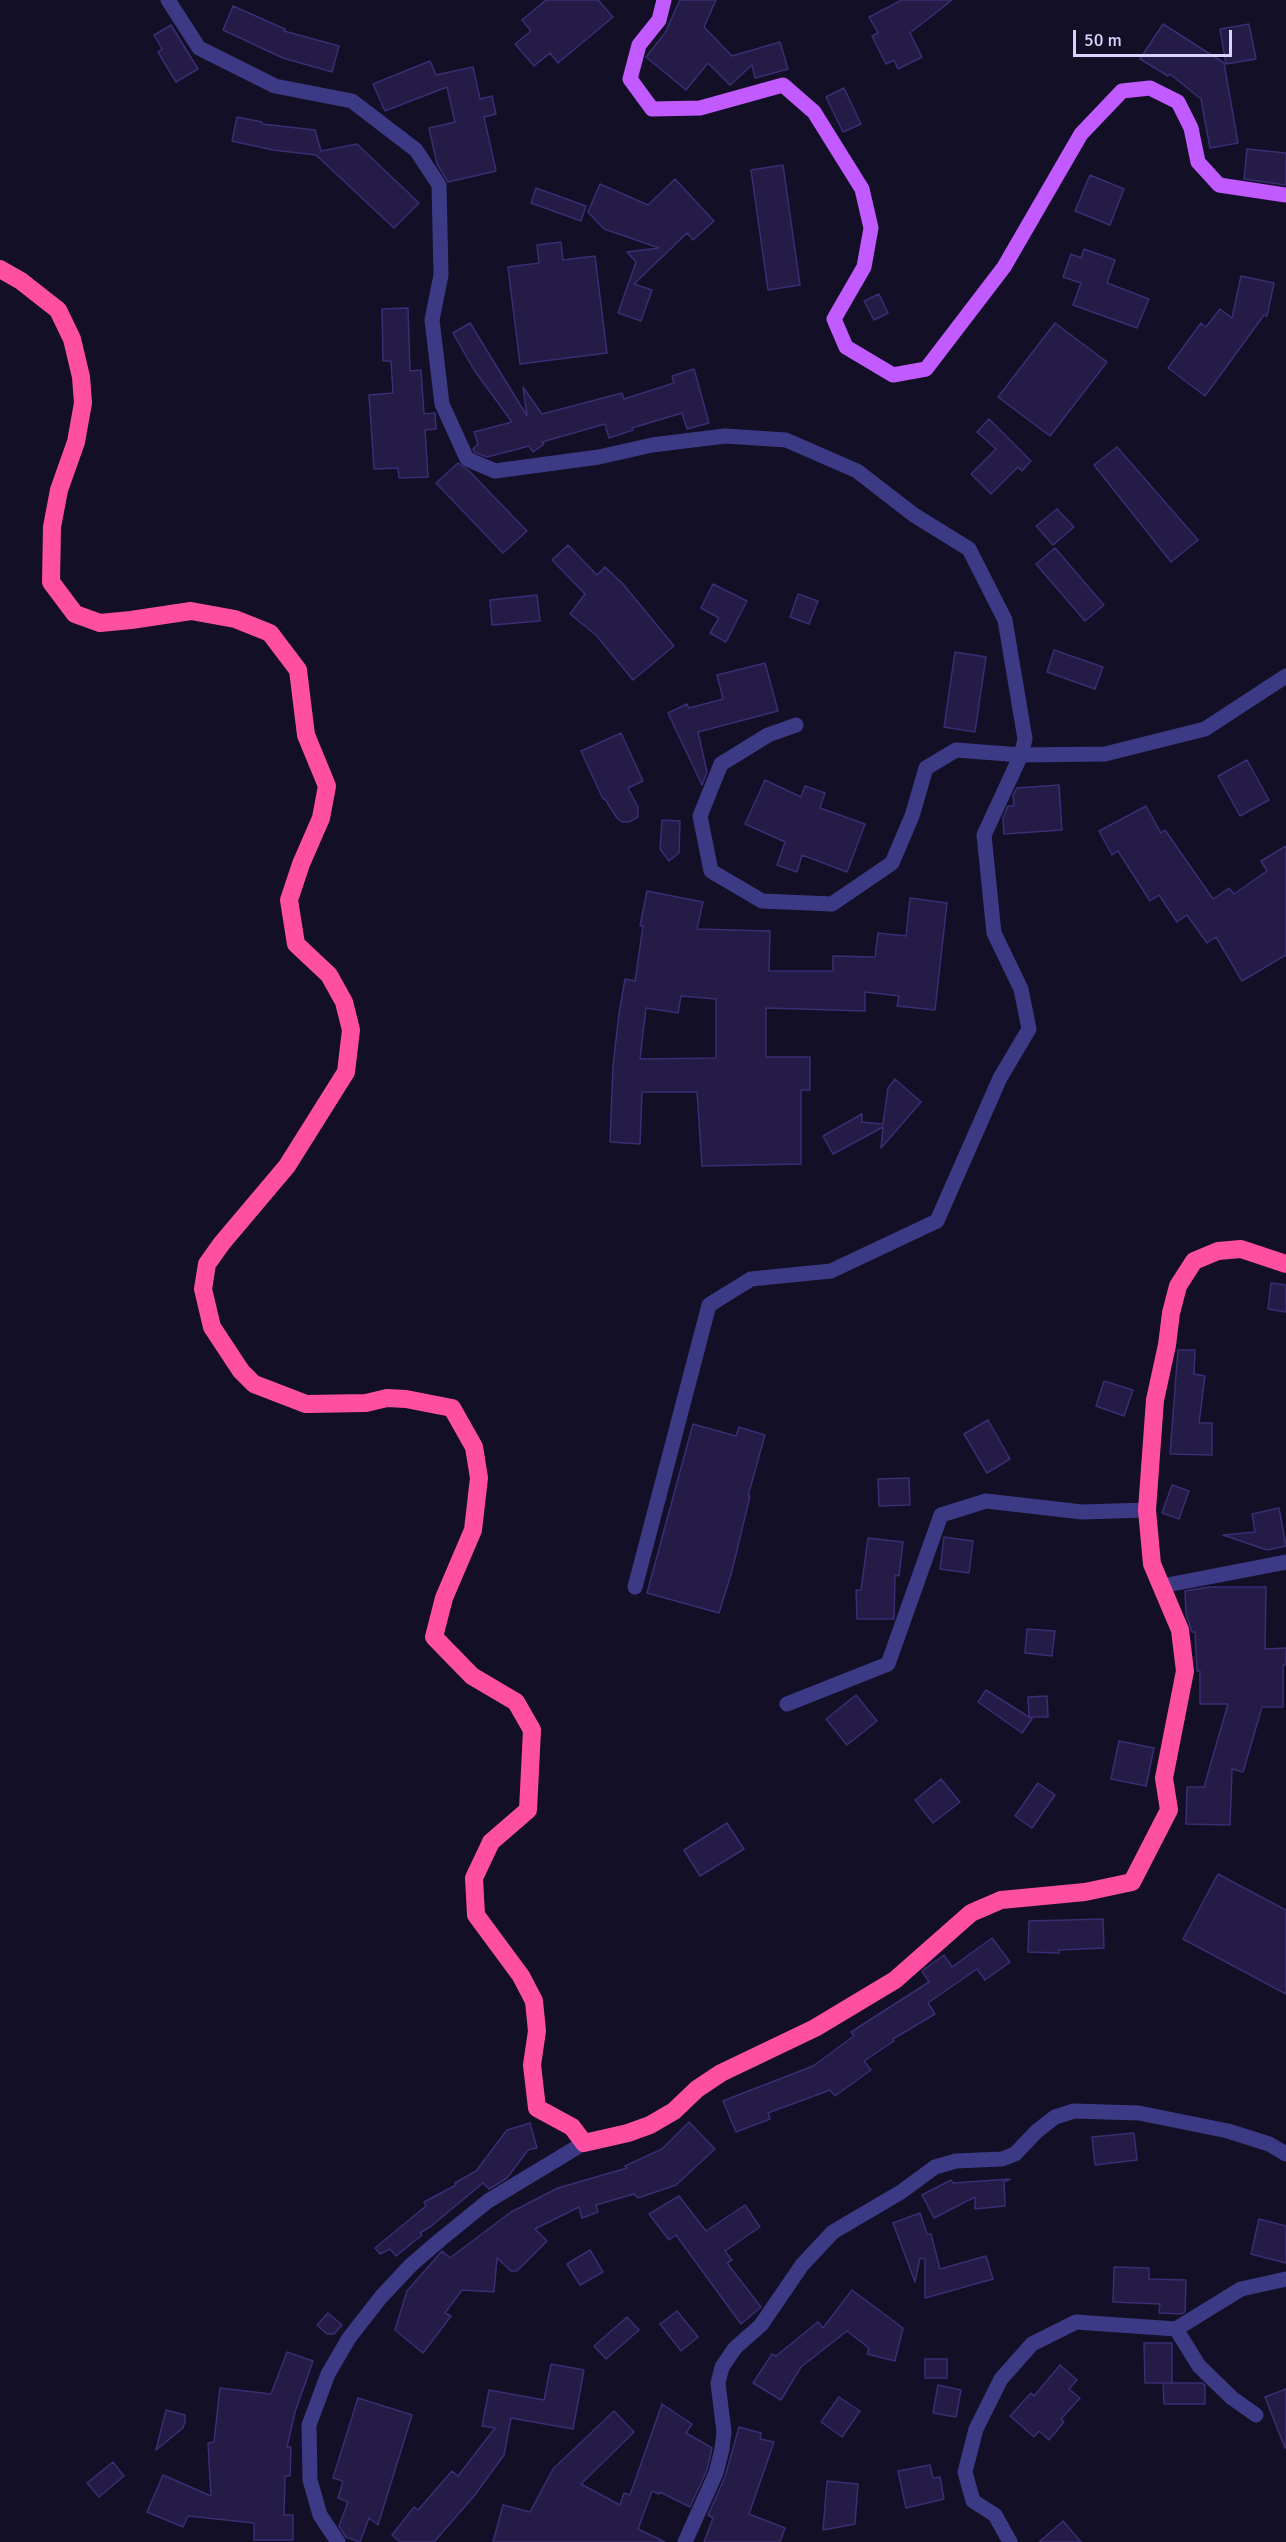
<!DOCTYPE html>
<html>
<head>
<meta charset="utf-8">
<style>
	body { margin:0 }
	#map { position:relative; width:1286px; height:2542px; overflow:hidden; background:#130f26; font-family:Signika,sans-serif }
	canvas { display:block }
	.scale { position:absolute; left:1073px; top:30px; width:159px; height:27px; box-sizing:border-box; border:3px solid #d9d4ff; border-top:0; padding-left:8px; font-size:18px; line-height:21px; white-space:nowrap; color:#d9d4ff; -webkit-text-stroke:4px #130f26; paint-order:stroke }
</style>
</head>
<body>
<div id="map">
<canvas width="1286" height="2542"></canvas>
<div class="scale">50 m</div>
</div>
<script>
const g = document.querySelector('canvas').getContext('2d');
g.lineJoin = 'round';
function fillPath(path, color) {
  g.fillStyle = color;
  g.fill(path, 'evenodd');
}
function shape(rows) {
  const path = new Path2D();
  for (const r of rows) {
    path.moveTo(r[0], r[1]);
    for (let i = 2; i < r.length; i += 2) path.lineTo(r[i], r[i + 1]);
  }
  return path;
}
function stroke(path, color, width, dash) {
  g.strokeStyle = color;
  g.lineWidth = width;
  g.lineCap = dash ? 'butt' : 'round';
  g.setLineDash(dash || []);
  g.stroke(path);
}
const building = shape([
	[546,0,598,0,613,17,558,63,550,53,534,66,515,44,531,31,522,20,546,0],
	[680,0,716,0,704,27,732,56,780,42,788,69,755,78,752,65,730,85,708,63,686,90,646,57,665,33,680,0],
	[902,0,952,0,910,33,922,57,898,69,894,60,886,64,872,36,878,33,869,17,902,0],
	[233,6,285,29,284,31,339,46,332,72,283,58,223,30,233,6],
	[1163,24,1224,63,1238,143,1210,148,1201,99,1170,74,1168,76,1140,59,1163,24],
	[1249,24,1256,59,1226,64,1220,29,1249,24],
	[171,25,198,69,176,82,158,52,162,49,154,35,171,25],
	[430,61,436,75,473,67,480,99,492,96,496,114,484,117,496,171,448,182,437,164,429,128,455,122,447,87,385,111,373,84,430,61],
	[844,88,861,124,843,132,826,97,844,88],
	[237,117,262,122,262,124,315,130,321,151,357,144,419,203,394,228,316,155,273,150,232,141,237,117],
	[1247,149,1286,153,1286,185,1244,179,1247,149],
	[783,165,800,285,768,290,751,170,783,165],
	[1090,175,1124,189,1110,225,1075,211,1090,175],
	[675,179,714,221,693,240,687,233,634,284,652,290,641,321,618,313,636,262,627,252,659,248,604,229,588,212,600,184,648,205,675,179],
	[536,188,586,206,581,221,531,203,536,188],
	[561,242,563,260,595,256,607,353,520,364,508,267,539,263,537,245,561,242],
	[1084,249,1115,260,1107,283,1149,299,1137,328,1073,305,1081,283,1063,277,1071,254,1081,258,1084,249],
	[1241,276,1274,283,1267,316,1264,315,1205,396,1168,368,1201,323,1206,327,1220,309,1232,318,1241,276],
	[879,294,888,313,874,320,864,301,879,294],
	[408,308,410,371,421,370,424,414,435,413,436,429,425,430,428,477,399,478,398,468,374,469,369,395,393,393,391,361,383,361,382,309,408,308],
	[470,323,527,416,523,387,542,414,622,393,624,399,674,383,672,376,694,369,709,423,687,429,682,413,632,428,633,430,609,438,605,424,542,442,544,444,533,452,529,446,487,457,474,452,473,449,478,444,474,432,512,422,474,370,453,333,470,323],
	[1055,323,1107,362,1050,436,998,397,1055,323],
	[989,419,1031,461,1022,471,1018,467,991,494,971,474,996,449,977,432,989,419],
	[1117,447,1198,540,1171,562,1094,465,1117,447],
	[458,463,469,471,527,531,503,553,436,483,458,463],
	[1057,509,1074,527,1053,545,1036,526,1057,509],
	[568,545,597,575,605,567,623,584,674,646,633,680,596,635,570,614,585,594,552,560,568,545],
	[1055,548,1104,605,1085,621,1036,564,1055,548],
	[713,584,747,601,726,642,710,633,719,618,701,608,713,584],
	[798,594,818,601,809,624,790,617,798,594],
	[537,595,540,621,492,625,490,600,537,595],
	[1054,650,1103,667,1095,689,1047,672,1054,650],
	[955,652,986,657,975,732,944,727,955,652],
	[765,663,778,711,698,732,707,772,702,785,668,713,687,704,689,708,723,699,717,675,765,663],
	[621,733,643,781,628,788,638,807,638,817,629,822,622,822,617,818,605,799,603,799,581,751,621,733],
	[1247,760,1269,800,1240,816,1218,776,1247,760],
	[765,780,801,797,805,786,825,793,820,808,865,824,847,872,802,855,797,872,777,865,785,842,745,824,765,780],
	[1059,785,1062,830,1004,834,1003,818,1008,806,1014,806,1013,795,1017,788,1059,785],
	[1146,806,1161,833,1165,830,1213,899,1229,888,1234,894,1267,871,1261,861,1286,846,1286,955,1242,981,1216,937,1207,943,1187,915,1177,922,1159,895,1150,901,1118,851,1112,855,1099,831,1146,806],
	[662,820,680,821,679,853,669,861,660,849,662,820],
	[647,891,703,902,697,929,770,931,769,971,833,971,833,956,875,957,878,933,906,936,910,898,947,903,935,1010,897,1006,899,996,865,992,865,1011,766,1008,766,1057,810,1057,810,1090,801,1090,801,1164,702,1166,697,1092,642,1092,640,1144,610,1142,613,1066,619,1014,625,979,635,981,643,926,640,926,647,891],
	[681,996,716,999,716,1058,640,1059,646,1008,678,1013,681,996],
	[895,1079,921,1102,881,1148,883,1127,833,1154,823,1136,862,1114,862,1122,883,1124,888,1088,895,1079],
	[1271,1283,1286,1285,1286,1312,1268,1309,1271,1283],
	[1178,1350,1195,1350,1194,1374,1205,1376,1199,1423,1212,1423,1212,1455,1170,1454,1178,1350],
	[1104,1381,1133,1390,1124,1416,1096,1406,1104,1381],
	[988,1420,1010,1459,987,1473,964,1434,988,1420],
	[693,1424,736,1436,739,1427,765,1435,748,1496,750,1496,732,1571,719,1613,647,1593,693,1424],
	[909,1478,910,1505,879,1506,878,1479,909,1478],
	[1172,1485,1189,1491,1179,1519,1162,1513,1172,1485],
	[1279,1508,1286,1546,1267,1550,1223,1535,1255,1532,1252,1514,1279,1508],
	[944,1537,973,1541,969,1573,940,1569,944,1537],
	[868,1538,903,1542,899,1576,895,1575,894,1619,857,1619,856,1590,861,1590,868,1538],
	[1209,1587,1266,1587,1265,1649,1286,1648,1286,1665,1283,1665,1283,1707,1262,1707,1243,1772,1232,1769,1230,1825,1186,1824,1187,1787,1204,1787,1228,1704,1200,1704,1200,1671,1197,1671,1195,1632,1192,1632,1186,1614,1185,1591,1209,1587],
	[1027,1629,1055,1631,1052,1656,1025,1653,1027,1629],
	[986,1690,1029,1717,1028,1697,1047,1696,1048,1717,1029,1717,1032,1719,1022,1733,978,1702,986,1690],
	[856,1695,877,1721,847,1745,826,1719,856,1695],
	[1119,1741,1154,1748,1146,1786,1111,1779,1119,1741],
	[941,1779,960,1802,933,1823,915,1800,941,1779],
	[1038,1783,1055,1795,1032,1828,1015,1816,1038,1783],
	[727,1823,744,1849,700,1876,684,1850,727,1823],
	[1218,1874,1286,1910,1286,1994,1183,1939,1218,1874],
	[1103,1919,1104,1948,1059,1950,1059,1953,1028,1952,1029,1921,1103,1919],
	[992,1938,1010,1962,985,1980,977,1969,928,2003,935,2014,893,2039,894,2041,864,2061,871,2070,835,2096,830,2090,768,2113,770,2119,736,2132,723,2101,813,2066,854,2036,851,2032,929,1982,922,1971,926,1968,944,1955,952,1967,992,1938],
	[689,2122,715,2149,676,2185,638,2198,634,2194,596,2205,598,2212,582,2218,579,2207,535,2229,547,2241,517,2271,511,2271,497,2258,494,2292,462,2290,445,2313,451,2316,423,2353,395,2330,407,2291,442,2251,450,2258,511,2212,558,2188,627,2168,625,2166,662,2149,689,2122],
	[530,2123,537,2148,528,2150,507,2178,489,2189,483,2183,430,2227,420,2233,422,2235,396,2256,390,2249,380,2254,375,2248,426,2206,424,2202,456,2185,455,2183,476,2171,507,2130,530,2123],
	[1134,2133,1137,2160,1095,2165,1092,2137,1134,2133],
	[1010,2179,1004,2182,1005,2206,975,2209,975,2197,934,2218,922,2195,951,2180,953,2183,1010,2179],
	[679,2196,706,2231,745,2205,760,2227,725,2251,732,2260,727,2263,761,2307,741,2324,676,2235,669,2240,649,2214,679,2196],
	[920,2213,927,2234,931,2234,940,2269,986,2256,993,2279,925,2298,925,2259,920,2258,915,2282,893,2223,920,2213],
	[1259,2219,1286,2226,1286,2263,1251,2254,1259,2219],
	[590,2250,603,2272,580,2285,567,2264,590,2250],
	[1114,2267,1149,2268,1149,2279,1186,2280,1185,2312,1182,2314,1159,2313,1160,2304,1113,2302,1114,2267],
	[852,2290,903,2328,895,2361,867,2354,869,2348,847,2331,801,2367,781,2400,753,2383,772,2354,776,2356,818,2322,823,2328,852,2290],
	[677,2311,698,2337,681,2351,660,2324,677,2311],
	[328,2313,342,2325,334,2334,327,2334,317,2325,328,2313],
	[627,2317,639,2330,606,2359,594,2346,627,2317],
	[1144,2343,1172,2343,1172,2383,1145,2383,1144,2343],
	[287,2352,313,2361,295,2412,287,2447,291,2447,290,2476,285,2476,284,2515,293,2515,293,2540,254,2540,254,2523,188,2516,183,2527,147,2512,163,2475,211,2496,208,2443,214,2442,220,2388,271,2394,287,2352],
	[925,2359,947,2359,947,2378,925,2378,925,2359],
	[551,2364,584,2370,573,2429,511,2418,504,2455,474,2496,434,2542,400,2542,392,2535,414,2507,418,2510,452,2471,458,2476,495,2428,482,2426,489,2390,544,2400,551,2364],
	[1060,2365,1077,2380,1069,2389,1080,2398,1061,2419,1064,2422,1049,2440,1039,2431,1034,2437,1010,2416,1031,2393,1034,2396,1060,2365],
	[1163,2383,1202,2383,1205,2385,1205,2404,1164,2404,1163,2383],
	[938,2385,961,2390,956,2417,933,2413,938,2385],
	[1286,2389,1286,2448,1285,2448,1265,2397,1286,2389],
	[839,2397,860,2411,842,2437,821,2422,839,2397],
	[358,2398,412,2415,378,2525,369,2518,360,2542,346,2537,339,2526,348,2502,338,2498,343,2481,333,2478,358,2398],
	[662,2404,692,2424,686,2433,712,2448,707,2470,690,2507,660,2492,659,2494,652,2491,638,2529,665,2542,493,2542,503,2505,530,2512,553,2469,614,2411,634,2432,581,2484,620,2505,624,2493,630,2495,662,2404],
	[166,2410,185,2415,185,2422,183,2428,156,2450,166,2410],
	[739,2427,761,2433,760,2439,774,2442,749,2514,785,2528,780,2542,704,2542,713,2518,708,2515,725,2477,739,2427],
	[113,2462,124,2476,99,2497,87,2483,113,2462],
	[930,2465,933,2478,940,2477,944,2499,906,2508,898,2471,930,2465],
	[827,2481,858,2484,855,2524,823,2530,827,2481],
	[1063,2521,1081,2542,1039,2542,1063,2521]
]);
fillPath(building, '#241b47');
stroke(building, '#3b2d73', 1.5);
stroke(shape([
	[168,0,199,48,275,86,352,101,416,150,439,185,441,275,432,320,442,404,467,459,495,471,599,457,652,445,725,436,786,440,857,471,914,515,969,549,1005,620,1025,739,1021,755,984,835,994,933,1021,989,1029,1029,1000,1078,937,1221,831,1271,751,1279,709,1305,635,1587],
	[796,725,768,735,721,764,700,816,711,871,762,901,832,904,892,863,912,816,926,768,956,750,1021,755,1105,754,1205,729,1286,676],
	[1162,1586,1286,1562],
	[787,1704,888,1664,941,1515,986,1501,1082,1512,1147,1510],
	[1256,2415,1232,2398,1199,2366,1176,2329,1241,2289,1286,2279],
	[338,2542,320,2515,310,2480,309,2425,328,2374,349,2338,381,2297,411,2265,440,2240,488,2201,584,2143],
	[685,2542,716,2473,722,2449,724,2432,718,2383,722,2367,735,2348,761,2325,802,2265,833,2232,901,2192,935,2167,956,2161,1002,2159,1015,2154,1037,2131,1055,2117,1074,2111,1139,2113,1228,2131,1269,2144,1286,2154],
	[1010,2542,995,2515,973,2501,965,2472,976,2429,1001,2379,1032,2344,1076,2322,1176,2329]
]), '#3d3a85', 15);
stroke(shape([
	[664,0,659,20,639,45,630,79,652,109,700,108,783,85,814,112,862,189,871,228,864,267,834,319,846,347,893,375,926,369,1004,267,1081,134,1122,91,1150,88,1178,102,1191,128,1198,162,1219,185,1286,195]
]), '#c25bff', 15);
stroke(shape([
	[0,269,21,281,58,310,72,339,81,377,83,403,76,442,59,490,52,527,51,582,75,614,100,623,131,620,191,611,235,619,270,633,298,670,306,735,327,786,321,818,301,864,289,900,296,944,329,975,344,1002,351,1030,346,1072,287,1166,222,1243,207,1264,203,1289,212,1327,241,1371,254,1384,306,1404,366,1403,387,1398,406,1399,452,1408,474,1447,479,1478,473,1530,444,1598,434,1637,472,1676,516,1702,532,1730,528,1810,491,1842,474,1878,476,1915,521,1976,534,2001,537,2031,532,2065,537,2108,572,2127,584,2143,628,2133,650,2125,674,2111,697,2089,721,2073,815,2028,895,1980,971,1913,1001,1900,1085,1892,1132,1882,1169,1810,1164,1778,1185,1671,1180,1630,1152,1564,1147,1510,1155,1400,1167,1345,1171,1313,1178,1286,1194,1261,1218,1251,1241,1249,1286,1264]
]), '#ff4fa3', 18);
</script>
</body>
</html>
